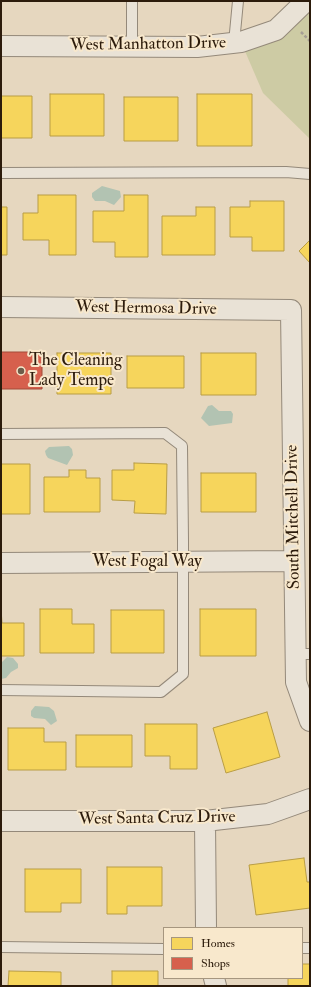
<!DOCTYPE html>
<html>
<head>
<meta charset="utf-8">
<style>
	body { margin:0 }
	#map { position:relative; width:311px; height:987px; overflow:hidden; background:#e6d7bf; font-family:"IM FELL Double Pica",serif }
	canvas { display:block }
	.frame { position:absolute; inset:0; border:2px solid #2c1b0b; pointer-events:none }
	.legend { position:absolute; left:163px; top:927px; width:140px; height:52px; box-sizing:border-box; background:#f8e8cc; border:1px solid #a6967f; margin:0; padding:5px 7px; list-style:none; font-size:12px; color:#2c1b0b }
	.legend li { display:flex; align-items:center; gap:8px; height:20px }
	.legend b { width:20px; border:1px solid #a6967f }
</style>
</head>
<body>
<div id="map">
<canvas width="311" height="987"></canvas>
<div class="frame"></div>
<ul class="legend">
<li><b style="height:11px;background:#f6d55c"></b>Homes</li>
<li><b style="height:11px;background:#d6604d"></b>Shops</li>
</ul>
</div>
<script>
const g = document.querySelector('canvas').getContext('2d');
g.lineJoin = 'round';
function fillPath(path, color) {
  g.fillStyle = color;
  g.fill(path, 'evenodd');
}
function shape(rows) {
  const path = new Path2D();
  for (const r of rows) {
    path.moveTo(r[0], r[1]);
    for (let i = 2; i < r.length; i += 2) path.lineTo(r[i], r[i + 1]);
  }
  return path;
}
function stroke(path, color, width, dash) {
  g.strokeStyle = color;
  g.lineWidth = width;
  g.lineCap = dash ? 'butt' : 'round';
  g.setLineDash(dash || []);
  g.stroke(path);
}
function label(font, color, halo, rows, align = 'center') {
  g.font = font + ' "IM FELL Double Pica",serif';
  g.lineWidth = 4;
  g.setLineDash([]);
  g.textBaseline = 'middle';
  g.strokeStyle = halo;
  g.fillStyle = color;
  for (const [text, x, y, turn = 0] of rows) {
    g.save();
    g.translate(x, y);
    g.rotate((+turn || 0) * Math.PI / 180);
    g.textAlign = isNaN(turn) ? turn : align;
    if (halo) g.strokeText(text, 0, 0);
    g.fillText(text, 0, 0);
    g.restore();
  }
}
fillPath(shape([
	[310,1,310,139,263,93,241,42]
]), '#cdcba4');
fillPath(shape([
	[102,186,120,191,121,197,114,205,105,201,95,201,92,197,92,193],
	[212,405,219,411,231,411,233,414,232,423,209,426,201,418,208,406],
	[69,446,72,449,73,455,67,465,48,458,46,455,45,451,49,447],
	[7,657,13,658,18,664,18,668,11,672,6,678,1,679,1,663],
	[35,706,49,707,54,711,57,721,51,725,45,719,34,718,31,716,31,711]
]), '#b2c3b2');
const homes = shape([
	[50,94,104,94,104,136,50,136,50,94],
	[197,94,252,94,252,146,197,146,197,94],
	[1,96,32,96,32,138,1,138,1,96],
	[124,97,178,97,178,141,124,141,124,97],
	[38,195,76,195,76,255,49,255,49,240,23,240,23,213,38,213,38,195],
	[124,195,148,195,148,257,115,257,115,242,93,242,93,211,124,211,124,195],
	[250,201,284,201,284,251,252,251,252,237,230,237,230,207,250,207,250,201],
	[1,207,7,207,7,255,1,255,1,207],
	[196,207,215,207,215,255,162,255,162,216,196,216,196,207],
	[310,240,310,263,299,251,310,240],
	[57,353,111,353,111,394,57,394,57,353],
	[201,353,256,353,256,395,201,395,201,353],
	[127,356,184,356,184,388,127,388,127,356],
	[134,463,167,464,166,514,134,513,135,501,112,500,112,470,134,470,134,463],
	[1,464,30,464,30,514,1,514,1,464],
	[69,470,86,470,86,478,100,478,100,512,44,512,44,477,69,477,69,470],
	[201,473,256,473,256,512,201,512,201,473],
	[1,609,2,623,24,623,24,656,1,656,1,609],
	[40,609,72,609,72,624,94,624,94,653,40,653,40,609],
	[200,609,256,609,256,656,200,656,200,609],
	[111,610,164,610,164,653,111,653,111,610],
	[267,712,280,757,226,773,213,728,267,712],
	[145,724,197,724,197,769,170,769,170,756,145,756,145,724],
	[8,728,44,728,44,742,66,742,66,770,8,770,8,728],
	[76,735,132,735,132,767,76,767,76,735],
	[304,858,307,882,310,882,310,908,256,915,249,865,304,858],
	[107,867,162,867,162,906,127,906,127,914,107,914,107,867],
	[25,869,81,869,81,903,61,903,61,912,25,912,25,869],
	[302,964,310,964,310,986,288,986,288,978,302,978,302,964],
	[9,971,61,972,61,986,8,986,9,971],
	[112,971,158,971,158,986,112,986,112,971]
]);
fillPath(homes, '#f6d55c');
stroke(homes, '#b99d44', 1);
const shops = shape([
	[1,352,42,352,42,389,1,389,1,352]
]);
fillPath(shops, '#d6604d');
stroke(shops, '#a34b39', 1);
const lane = shape([
	[234,43,238,1],
	[132,47,132,1],
	[1,173,286,172,310,174],
	[1,434,165,433,182,446,183,541,183,674,161,692,1,690],
	[296,654,310,654],
	[1,947,164,949],
	[302,948,310,948]
]);
const street = shape([
	[1,46,197,47,241,42,276,30,306,1],
	[1,307,291,310,296,682,310,721],
	[1,563,294,561],
	[1,821,205,821,268,814,310,799],
	[205,821,206,928],
	[214,978,216,986]
]);
stroke(lane, '#94897a', 12);
stroke(street, '#94897a', 22);
stroke(shape([
	[301,32,310,41]
]), '#a59e94', 2.5, [3, 2]);
stroke(lane, '#e9e2d6', 10);
stroke(street, '#e9e2d6', 20);
for (const [x, y, r, color] of [
	[21,371,4,"#6d5d4a"]
]) {
  const dot = new Path2D();
  dot.arc(x, y, r, 0, 2 * Math.PI);
  g.fillStyle = color;
  g.fill(dot);
  stroke(dot, '#f8e8cc', 1.5);
}
label('17px', '#2c1b0b', '#f8e8cc', [
	["West Manhatton Drive",148,45,-1],
	["West Hermosa Drive",146,309,1],
	["South Mitchell Drive",294,517,-91],
	["West Fogal Way",147,562],
	["West Santa Cruz Drive",157,819,-1]
]);
label('17px', '#2c1b0b', '#f8e8cc', [
	["The Cleaning",29,361],
	["Lady Tempe",29,381]
], 'left');
</script>
</body>
</html>
